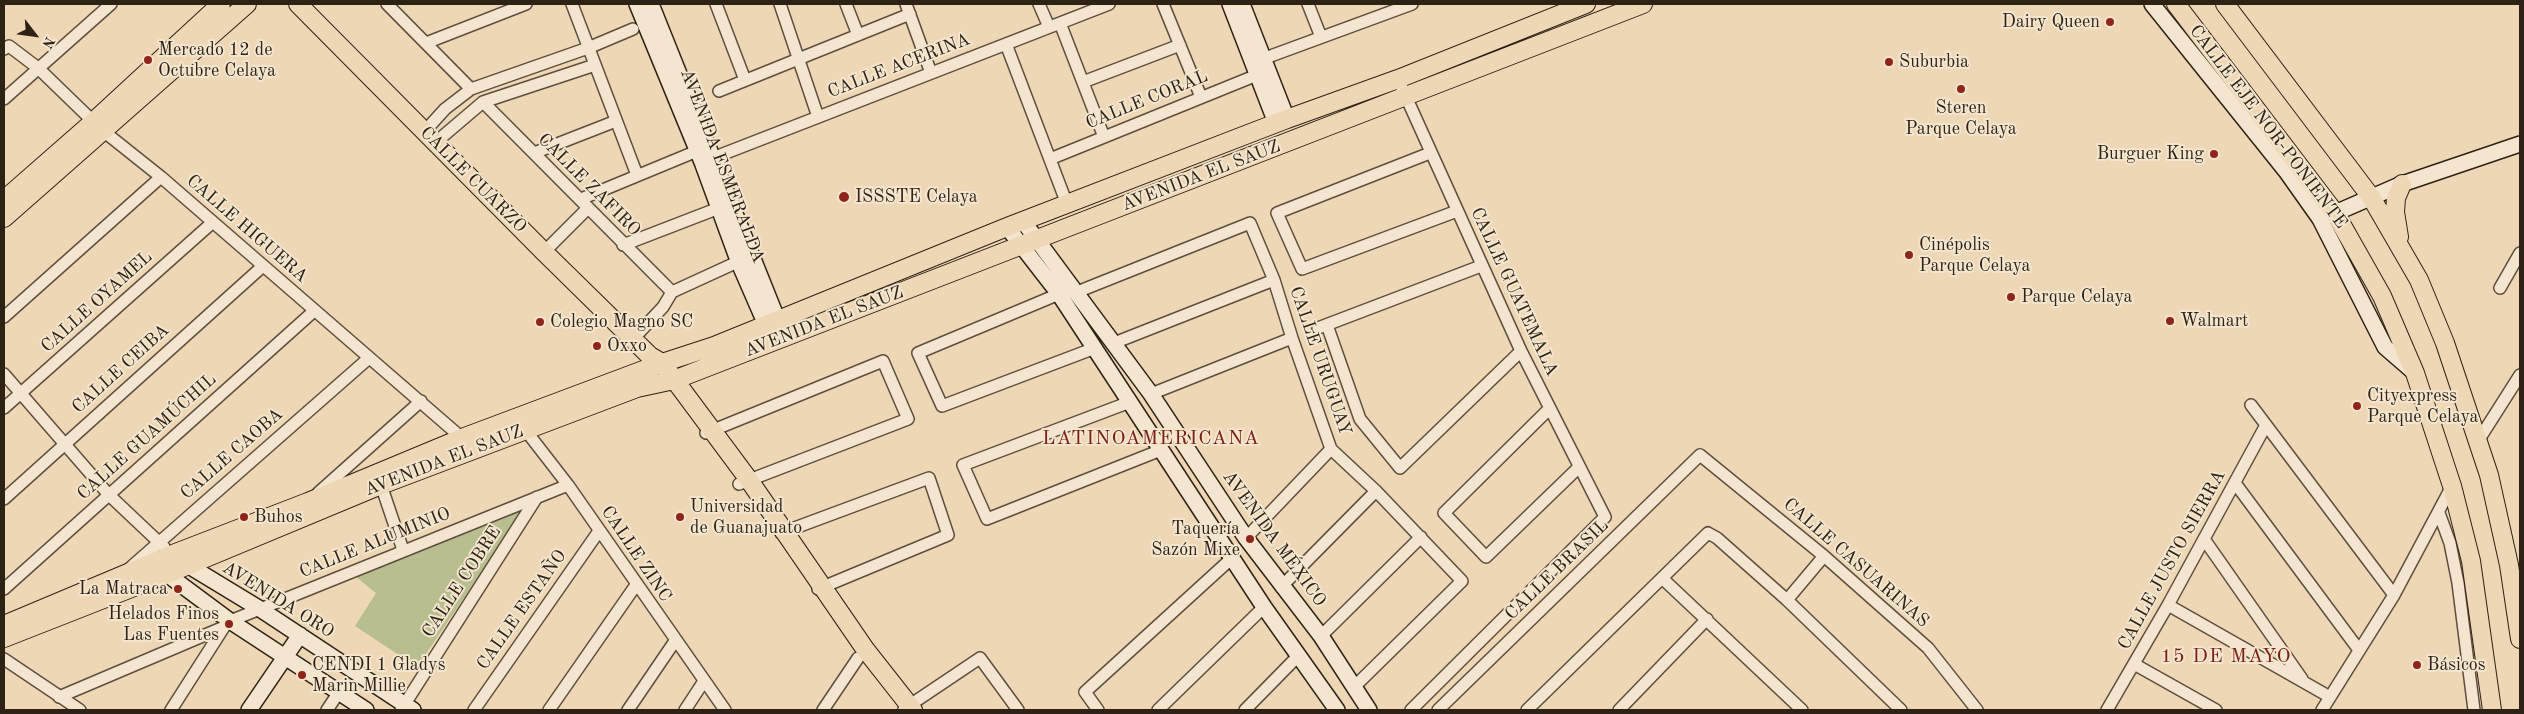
<!DOCTYPE html>
<html>
<head>
<meta charset="utf-8">
<style>
	body { margin:0 }
	#map { position:relative; width:2524px; height:714px; overflow:hidden; background:#eed7b5; font-family:"Old Standard TT",serif }
	canvas { display:block }
	.frame { position:absolute; inset:0; border:5px solid #2e2116; pointer-events:none }
	.north { position:absolute; left:10px; top:10px; width:50px; height:50px; -webkit-text-stroke:4px #f4e5cf; paint-order:stroke; rotate:120deg; font-size:14px; font-weight:700; line-height:20px; text-align:center; color:#2e2116 }
	.north::after { content:''; display:block; margin:auto; width:18px; height:22px; background:#2e2116; clip-path:polygon(50% 0,100% 100%,50% 72%,0 100%) }
</style>
</head>
<body>
<div id="map">
<canvas width="2524" height="714"></canvas>
<div class="frame"></div>
<div class="north">N</div>
</div>
<script>
const g = document.querySelector('canvas').getContext('2d');
g.lineJoin = 'round';
function fillPath(path, color) {
  g.fillStyle = color;
  g.fill(path, 'evenodd');
}
function shape(rows) {
  const path = new Path2D();
  for (const r of rows) {
    path.moveTo(r[0], r[1]);
    for (let i = 2; i < r.length; i += 2) path.lineTo(r[i], r[i + 1]);
  }
  return path;
}
function stroke(path, color, width, dash) {
  g.strokeStyle = color;
  g.lineWidth = width;
  g.lineCap = dash ? 'butt' : 'round';
  g.setLineDash(dash || []);
  g.stroke(path);
}
function label(font, color, halo, rows, align = 'center') {
  g.font = font + ' "Old Standard TT",serif';
  g.lineWidth = 4;
  g.setLineDash([]);
  g.textBaseline = 'middle';
  g.strokeStyle = halo;
  g.fillStyle = color;
  for (const [text, x, y, turn = 0] of rows) {
    g.save();
    g.translate(x, y);
    g.rotate((+turn || 0) * Math.PI / 180);
    g.textAlign = isNaN(turn) ? turn : align;
    if (halo) g.strokeText(text, 0, 0);
    g.fillText(text, 0, 0);
    g.restore();
  }
}
fillPath(shape([
	[529,502,417,667,355,626,376,593,356,577]
]), '#b8be8d');
const street = shape([
	[387,4,471,89],
	[572,4,637,175],
	[716,4,745,80],
	[780,4,818,117],
	[846,4,858,35],
	[906,4,931,73],
	[1039,4,1049,27],
	[1163,4,1201,97],
	[1308,4,1321,37],
	[1060,23,1104,137],
	[426,43,526,4],
	[1006,44,1067,204],
	[4,49,9,46,38,68,102,130,161,177,462,438],
	[1257,61,1412,4],
	[1398,79,1521,351,1605,517,1411,710],
	[1083,82,1180,45],
	[719,91,910,14],
	[4,99,111,4],
	[483,102,672,292],
	[425,131,445,109,471,89,588,48,633,29],
	[436,142,483,102,595,65],
	[534,153,616,121],
	[1430,153,1277,213,1302,269,1457,211],
	[1050,159,1257,75],
	[705,161,1109,4],
	[581,199,697,151],
	[623,245,719,208],
	[544,252,588,208],
	[2500,288,2520,253],
	[1077,292,1250,223,1274,280,1292,338,1331,449,1376,491,1462,581,1353,688],
	[1059,294,918,353,942,406,1095,348],
	[4,317,161,177],
	[1327,325,1360,419,1400,468,1521,351],
	[1318,328,1481,266],
	[633,339,663,307,672,292,744,259],
	[1114,343,1274,280],
	[4,374,109,495,164,547],
	[1151,394,1292,338],
	[1130,402,963,465,987,519,1161,450],
	[2251,405,2394,595],
	[4,408,213,222],
	[1549,409,1444,513,1486,557,1578,468],
	[523,427,568,485,725,710],
	[706,433,883,361,908,419,739,484],
	[2478,441,2520,375],
	[2235,483,2359,650],
	[381,485,403,550],
	[318,493,421,401],
	[4,499,263,266],
	[2439,513,2450,543,2458,583,2474,710],
	[781,533,929,478,948,535,818,589],
	[1246,538,1331,449],
	[2204,539,2302,679],
	[130,568,369,358],
	[1663,579,1802,710],
	[1281,587,1376,491],
	[4,589,314,311],
	[1787,600,1824,556],
	[2168,605,2330,697],
	[1321,636,1421,537],
	[4,659,80,710],
	[2134,664,2216,710],
	[59,697,224,627,230,621,260,609,568,485],
	[904,709,980,658,1018,710],
	[171,710,224,627],
	[327,710,339,692],
	[401,710,537,497],
	[474,710,599,531],
	[549,710,636,585],
	[628,710,675,641],
	[685,710,704,681],
	[823,710,858,658],
	[1098,710,1085,692,1232,558],
	[1158,710,1264,607],
	[1245,710,1298,656],
	[1438,710,1700,455,1824,556,1928,648,1977,710],
	[1527,710,1708,533,1717,538,1787,600,1901,710],
	[1619,710,1707,619],
	[2107,710,2168,605,2266,425],
	[2322,710,2394,595,2452,486]
]);
const secondary = shape([
	[637,4,702,162,739,263,773,341],
	[651,4,782,331],
	[1230,4,1276,123],
	[1242,4,1287,119],
	[2152,4,2286,171,2320,219,2385,347,2415,373],
	[2326,217,2402,184,2520,144],
	[1023,221,1151,394,1246,538,1321,636,1369,710],
	[1007,227,1059,294,1264,607,1337,710],
	[181,561,260,609,413,710],
	[160,569,230,621,366,710],
	[249,710,300,635]
]);
const primary = shape([
	[298,4,544,252,650,356,662,363,749,480,865,649,913,710],
	[2176,4,2335,213,2382,296,2415,373,2452,486,2471,561,2492,710],
	[2225,4,2371,197,2419,280,2445,343,2489,475,2509,565,2520,639],
	[4,200,93,122,221,4],
	[4,218,247,4],
	[2399,237,2395,212,2396,198,2402,184],
	[4,625,173,554,308,502,462,438,662,363,714,346,1007,227,1287,119,1398,79,1586,4],
	[4,638,167,574,381,485,637,388,674,380,1643,4]
]);
stroke(street, '#5e4e3e', 14);
stroke(secondary, '#2e2116', 18);
stroke(primary, '#2e2116', 20);
stroke(street, '#f4e5cf', 11);
stroke(secondary, '#f4e5cf', 15);
stroke(primary, '#eed7b5', 18);
for (const [x, y, r, color] of [
	[2110,22,5,"#8f2418"],
	[148,60,5,"#8f2418"],
	[1889,62,5,"#8f2418"],
	[1961,89,5,"#8f2418"],
	[2214,154,5,"#8f2418"],
	[844,197,6,"#8f2418"],
	[1909,255,5,"#8f2418"],
	[2011,297,5,"#8f2418"],
	[2170,321,5,"#8f2418"],
	[540,322,5,"#8f2418"],
	[597,346,5,"#8f2418"],
	[2357,406,5,"#8f2418"],
	[244,517,5,"#8f2418"],
	[680,517,5,"#8f2418"],
	[1250,539,5,"#8f2418"],
	[178,589,5,"#8f2418"],
	[229,624,5,"#8f2418"],
	[2417,665,5,"#8f2418"],
	[302,675,5,"#8f2418"]
]) {
  const dot = new Path2D();
  dot.arc(x, y, r, 0, 2 * Math.PI);
  g.fillStyle = color;
  g.fill(dot);
  stroke(dot, '#f4e5cf', 2);
}
label('18px', '#2e2116', '#f4e5cf', [
	["Dairy Queen",2100,22,"right"],
	["Mercado 12 de",158,50],
	["Octubre Celaya",158,71],
	["Suburbia",1899,62],
	["Steren",1961,108,"center"],
	["Parque Celaya",1961,129,"center"],
	["Burguer King",2204,154,"right"],
	["ISSSTE Celaya",855,197],
	["Cinépolis",1919,245],
	["Parque Celaya",1919,266],
	["Parque Celaya",2021,297],
	["Walmart",2180,321],
	["Colegio Magno SC",550,322],
	["Oxxo",607,346],
	["Cityexpress",2367,396],
	["Parque Celaya",2367,417],
	["Universidad",690,507],
	["de Guanajuato",690,528],
	["Buhos",254,517],
	["Taquería",1240,529,"right"],
	["Sazón Mixe",1240,550,"right"],
	["La Matraca",168,589,"right"],
	["Helados Finos",219,614,"right"],
	["Las Fuentes",219,635,"right"],
	["CENDI 1 Gladys",312,665],
	["Marin Millie",312,686],
	["Básicos",2427,665]
], 'left');
label('18px', '#2e2116', '#f4e5cf', [
	["CALLE ACERINA",899,66,-21],
	["CALLE CORAL",1147,100,-22],
	["CALLE EJE NOR-PONIENTE",2268,127,53],
	["AVENIDA ESMERALDA",722,166,69],
	["AVENIDA EL SAUZ",1201,176,-21],
	["CALLE CUARZO",473,180,45],
	["CALLE ZAFIRO",589,185,45],
	["CALLE HIGUERA",247,229,41],
	["CALLE GUATEMALA",1514,292,65],
	["CALLE OYAMEL",97,302,-42],
	["AVENIDA EL SAUZ",824,322,-21],
	["CALLE URUGUAY",1320,361,71],
	["CALLE CEIBA",121,369,-42],
	["CALLE GUAMÚCHIL",147,437,-42],
	["CALLE CAOBA",232,454,-41],
	["AVENIDA EL SAUZ",444,461,-21],
	["AVENIDA MÉXICO",1274,539,54],
	["CALLE ALUMINIO",375,543,-22],
	["CALLE ZINC",636,554,56],
	["CALLE JUSTO SIERRA",2172,560,-61],
	["CALLE CASUARINAS",1856,563,41],
	["CALLE BRASIL",1557,570,-44],
	["CALLE COBRE",462,582,-57],
	["AVENIDA ORO",278,600,32],
	["CALLE ESTAÑO",522,610,-55]
]);
g.letterSpacing = '1px';
label('20px', '#7a1f14', '#f4e5cf', [
	["LATINOAMERICANA",1151,439],
	["15 DE MAYO",2226,657]
]);
g.letterSpacing = '0px';
</script>
</body>
</html>
